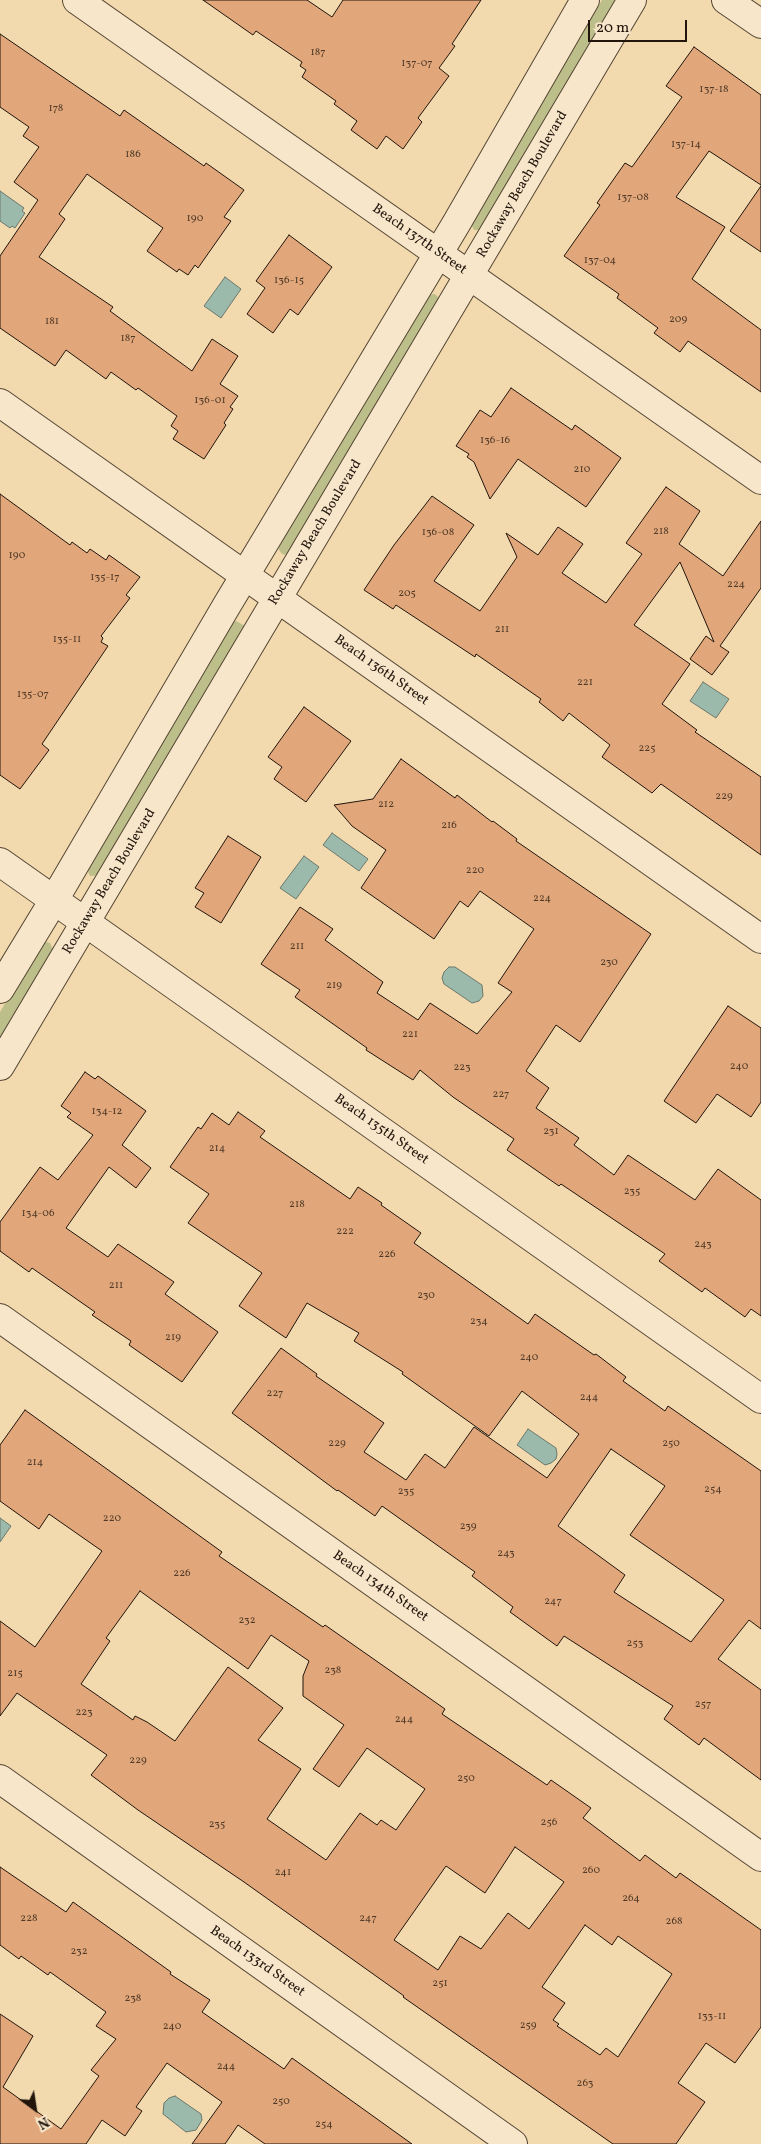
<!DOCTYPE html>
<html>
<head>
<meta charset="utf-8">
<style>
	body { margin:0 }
	#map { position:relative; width:761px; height:2144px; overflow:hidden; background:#f2d9ae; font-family:Vollkorn,serif }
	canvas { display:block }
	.north { position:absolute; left:10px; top:2084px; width:50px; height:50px; -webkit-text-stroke:4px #f7e6ca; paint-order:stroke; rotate:149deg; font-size:14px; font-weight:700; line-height:20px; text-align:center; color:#21150c }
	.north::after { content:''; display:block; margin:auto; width:18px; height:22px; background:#21150c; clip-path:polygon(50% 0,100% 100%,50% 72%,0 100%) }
	.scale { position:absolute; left:588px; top:20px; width:99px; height:22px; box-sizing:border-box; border:2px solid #21150c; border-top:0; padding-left:6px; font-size:15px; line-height:18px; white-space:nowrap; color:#21150c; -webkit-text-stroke:4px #f7e6ca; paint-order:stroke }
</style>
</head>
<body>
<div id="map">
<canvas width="761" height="2144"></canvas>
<div class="north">N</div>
<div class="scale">20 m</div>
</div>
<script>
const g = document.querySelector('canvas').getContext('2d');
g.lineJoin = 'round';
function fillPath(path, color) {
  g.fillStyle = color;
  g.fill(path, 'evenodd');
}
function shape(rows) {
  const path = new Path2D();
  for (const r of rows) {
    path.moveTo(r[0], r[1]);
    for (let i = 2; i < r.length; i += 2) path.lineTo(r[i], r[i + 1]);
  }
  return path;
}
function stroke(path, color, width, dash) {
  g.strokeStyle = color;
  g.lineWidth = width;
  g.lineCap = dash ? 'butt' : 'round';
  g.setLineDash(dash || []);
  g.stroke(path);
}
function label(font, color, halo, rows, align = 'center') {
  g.font = font + ' Vollkorn,serif';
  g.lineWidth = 4;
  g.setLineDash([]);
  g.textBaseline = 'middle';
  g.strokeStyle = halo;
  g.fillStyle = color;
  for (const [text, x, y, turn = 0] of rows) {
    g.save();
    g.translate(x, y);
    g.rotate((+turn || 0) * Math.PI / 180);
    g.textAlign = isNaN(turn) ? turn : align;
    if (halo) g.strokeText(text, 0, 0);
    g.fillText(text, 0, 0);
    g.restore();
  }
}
fillPath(shape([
	[602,0,620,0,483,230,474,230,470,222],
	[435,294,439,298,440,303,287,555,282,554,279,550,278,543,426,295],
	[236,621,245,626,99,875,90,876,86,867,231,623],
	[46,942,50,943,54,952,0,1043,0,1012,41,944]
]), '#bcbf8a');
const water = shape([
	[0,191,24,208,22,211,25,213,15,228,12,226,10,228,0,221,0,191],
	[225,277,241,289,221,318,204,306,225,277],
	[703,682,729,699,716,718,690,701,703,682],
	[332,833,368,859,359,871,323,845,332,833],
	[304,856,319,867,296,899,280,888,304,856],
	[449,967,455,967,482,985,483,996,479,1001,472,1003,444,984,442,978,444,972,449,967],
	[528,1429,556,1448,557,1454,556,1459,551,1463,545,1465,517,1445,528,1429],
	[0,1518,11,1526,0,1542,0,1518],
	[175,2096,201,2114,202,2120,196,2130,186,2132,163,2114,164,2103,169,2098,175,2096]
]);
fillPath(water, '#9bbaac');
stroke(water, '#6a786c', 1);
const building = shape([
	[203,0,307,0,332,17,343,0,481,0,452,44,455,46,439,68,449,76,418,118,422,122,403,149,386,136,377,149,351,130,357,121,334,104,336,101,302,77,306,70,300,66,302,62,256,31,253,35,203,0],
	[0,34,120,116,124,110,204,166,206,163,244,190,224,217,231,221,198,268,195,265,188,275,179,269,177,272,147,251,163,228,87,174,59,214,65,219,39,257,113,307,110,311,192,371,212,339,238,356,220,384,238,396,230,407,233,409,224,423,226,425,204,459,173,439,178,431,171,426,177,416,138,388,136,390,111,372,106,379,66,350,55,366,0,328,0,256,38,200,14,182,39,147,23,136,29,127,0,107,0,34],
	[694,47,761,95,761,185,709,151,676,197,725,227,692,279,761,330,761,392,688,341,680,352,654,333,658,328,617,298,619,294,564,256,600,205,597,203,625,163,632,167,682,97,666,86,694,47],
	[761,186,761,252,730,231,761,186],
	[289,235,332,267,298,315,290,309,273,333,247,314,265,288,256,281,289,235],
	[511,388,572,430,575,425,621,458,586,507,518,459,490,499,474,462,467,457,469,454,456,446,480,410,491,417,511,388],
	[666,487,700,511,679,544,723,576,761,521,761,588,720,646,729,652,712,675,690,659,706,636,714,642,680,562,634,625,690,664,662,704,697,730,695,732,761,777,761,855,661,784,652,793,602,757,610,745,569,713,563,721,539,702,541,699,476,654,475,657,396,605,393,609,364,590,394,545,432,496,474,525,434,581,480,611,517,557,506,533,538,555,558,527,583,544,562,573,606,603,642,554,626,543,666,487],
	[0,494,70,545,72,542,87,553,90,549,106,560,109,555,140,577,126,595,130,598,101,636,103,638,101,642,108,646,42,744,49,750,20,789,0,775,0,494],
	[304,707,351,741,306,802,274,779,282,767,268,757,304,707],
	[401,759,455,798,457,795,492,822,493,821,517,839,516,841,651,934,580,1042,556,1025,526,1071,549,1088,536,1108,579,1138,574,1145,614,1175,628,1155,695,1200,718,1169,761,1200,761,1316,751,1309,745,1317,705,1288,702,1292,659,1261,665,1254,561,1184,559,1186,507,1150,514,1139,453,1097,420,1070,413,1080,366,1050,367,1048,295,997,300,990,261,964,300,907,333,929,325,940,383,982,377,993,418,1020,430,1003,477,1034,512,992,498,983,534,929,480,891,468,907,460,901,434,939,361,888,386,850,352,826,334,805,373,799,401,759],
	[228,836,261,857,221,923,195,907,204,893,195,888,228,836],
	[728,1006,761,1028,761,1102,751,1117,717,1094,696,1123,664,1101,728,1006],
	[85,1072,95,1079,98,1076,146,1111,122,1145,151,1168,136,1188,109,1167,66,1228,108,1257,118,1244,174,1282,165,1294,218,1332,182,1382,129,1345,131,1341,92,1315,95,1312,32,1268,29,1272,0,1251,0,1222,40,1167,58,1180,93,1135,67,1117,71,1113,61,1106,85,1072],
	[238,1112,265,1131,260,1137,350,1199,358,1187,382,1203,381,1205,421,1233,414,1243,528,1324,535,1314,594,1355,596,1354,626,1377,623,1381,665,1411,668,1406,761,1471,761,1629,749,1620,718,1659,761,1690,761,1780,704,1738,699,1745,664,1719,673,1706,564,1636,557,1646,510,1612,513,1607,472,1576,475,1572,382,1506,375,1516,338,1490,337,1491,232,1413,281,1348,317,1374,316,1376,384,1423,364,1452,406,1480,425,1454,445,1468,474,1427,547,1478,579,1434,522,1391,489,1436,402,1374,403,1372,354,1341,359,1333,307,1303,286,1338,239,1306,262,1273,188,1223,209,1194,170,1167,198,1127,201,1129,212,1113,229,1125,238,1112],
	[611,1449,665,1486,630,1535,724,1600,691,1642,614,1592,625,1575,558,1526,611,1449],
	[25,1410,222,1552,219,1556,323,1627,325,1625,445,1709,442,1714,547,1785,551,1780,591,1808,583,1818,640,1861,645,1855,676,1878,680,1873,761,1930,761,2027,735,2063,706,2043,678,2083,705,2102,676,2144,613,2144,403,1997,404,1996,244,1882,138,1810,91,1775,107,1755,17,1693,0,1716,0,1621,35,1647,102,1551,49,1514,39,1529,0,1501,0,1445,25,1410],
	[140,1591,248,1669,271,1635,309,1661,303,1676,303,1696,344,1725,313,1769,339,1787,367,1748,425,1789,396,1830,381,1820,377,1825,360,1813,326,1860,267,1819,301,1769,258,1740,283,1708,228,1667,175,1741,147,1722,135,1716,133,1720,81,1684,110,1641,106,1638,140,1591],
	[515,1847,564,1882,529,1929,508,1913,481,1949,460,1936,438,1970,394,1940,446,1866,485,1893,515,1847],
	[585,1925,612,1945,618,1936,672,1974,618,2057,606,2048,600,2055,557,2026,559,2024,553,2020,565,2003,542,1987,585,1925],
	[0,1867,66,1912,73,1902,171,1972,170,1974,210,2000,202,2012,284,2069,292,2058,412,2144,265,2144,238,2125,225,2144,192,2144,222,2102,167,2063,136,2107,142,2111,125,2136,102,2120,86,2144,0,2144,0,2014,33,2036,3,2087,61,2129,99,2076,91,2070,116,2039,96,2026,106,2012,50,1972,48,1975,21,1956,19,1959,0,1945,0,1867]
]);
fillPath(building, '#e1a77a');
stroke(building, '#21150c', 1);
const minor = shape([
	[77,0,761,480],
	[726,0,761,24],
	[0,403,761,939],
	[0,862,761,1399],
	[0,989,54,900,227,605,456,224,585,0],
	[0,1066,632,0],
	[0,1318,761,1857],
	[0,1779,513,2144]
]);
stroke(minor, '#554634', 30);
stroke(minor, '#f7e6ca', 28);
label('11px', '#513a28', null, [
	["187",318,53],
	["137-07",417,64],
	["137-18",714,90],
	["178",56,109],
	["137-14",686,145],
	["186",133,155],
	["137-08",633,198],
	["190",195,219],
	["137-04",600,261],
	["136-15",289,281],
	["209",678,320],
	["181",52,322],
	["187",128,339],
	["136-01",210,401],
	["136-16",495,441],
	["210",582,470],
	["218",661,532],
	["136-08",438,533],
	["190",17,556],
	["135-17",105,578],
	["224",736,585],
	["205",407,594],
	["211",502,630],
	["135-11",67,640],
	["221",585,683],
	["135-07",33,695],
	["225",647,749],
	["229",724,797],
	["212",386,805],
	["216",449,826],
	["220",475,871],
	["224",542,899],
	["211",297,947],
	["230",609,963],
	["219",334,986],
	["221",410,1035],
	["240",739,1067],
	["223",462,1068],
	["227",501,1095],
	["134-12",107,1112],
	["231",551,1132],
	["214",217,1149],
	["235",632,1192],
	["218",297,1205],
	["134-06",38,1214],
	["222",345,1232],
	["243",703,1245],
	["226",387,1255],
	["211",116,1286],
	["230",426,1296],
	["234",479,1322],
	["219",173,1338],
	["240",529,1358],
	["227",275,1394],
	["244",589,1398],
	["229",337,1444],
	["250",671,1444],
	["214",35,1463],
	["254",713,1490],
	["235",406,1492],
	["220",112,1519],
	["239",468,1527],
	["243",506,1554],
	["226",182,1574],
	["247",553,1602],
	["232",247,1621],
	["253",635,1644],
	["238",333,1671],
	["215",15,1674],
	["257",703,1705],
	["223",84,1713],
	["244",404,1720],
	["229",138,1761],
	["250",466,1779],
	["256",549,1823],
	["235",217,1825],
	["260",591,1871],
	["241",283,1873],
	["264",631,1899],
	["228",29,1919],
	["247",368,1919],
	["268",674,1922],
	["232",79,1952],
	["251",440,1984],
	["238",133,1999],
	["133-11",712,2017],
	["259",528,2026],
	["240",172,2027],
	["244",226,2067],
	["263",585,2084],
	["250",281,2102],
	["254",324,2125]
]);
label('14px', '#21150c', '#f7e6ca', [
	["Rockaway Beach Boulevard",523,185,-60],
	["Beach 137th Street",419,240,35],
	["Rockaway Beach Boulevard",316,533,-59],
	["Beach 136th Street",381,671,35],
	["Rockaway Beach Boulevard",110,882,-59],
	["Beach 135th Street",381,1130,35],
	["Beach 134th Street",380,1587,35],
	["Beach 133rd Street",257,1962,35]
]);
</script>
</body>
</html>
